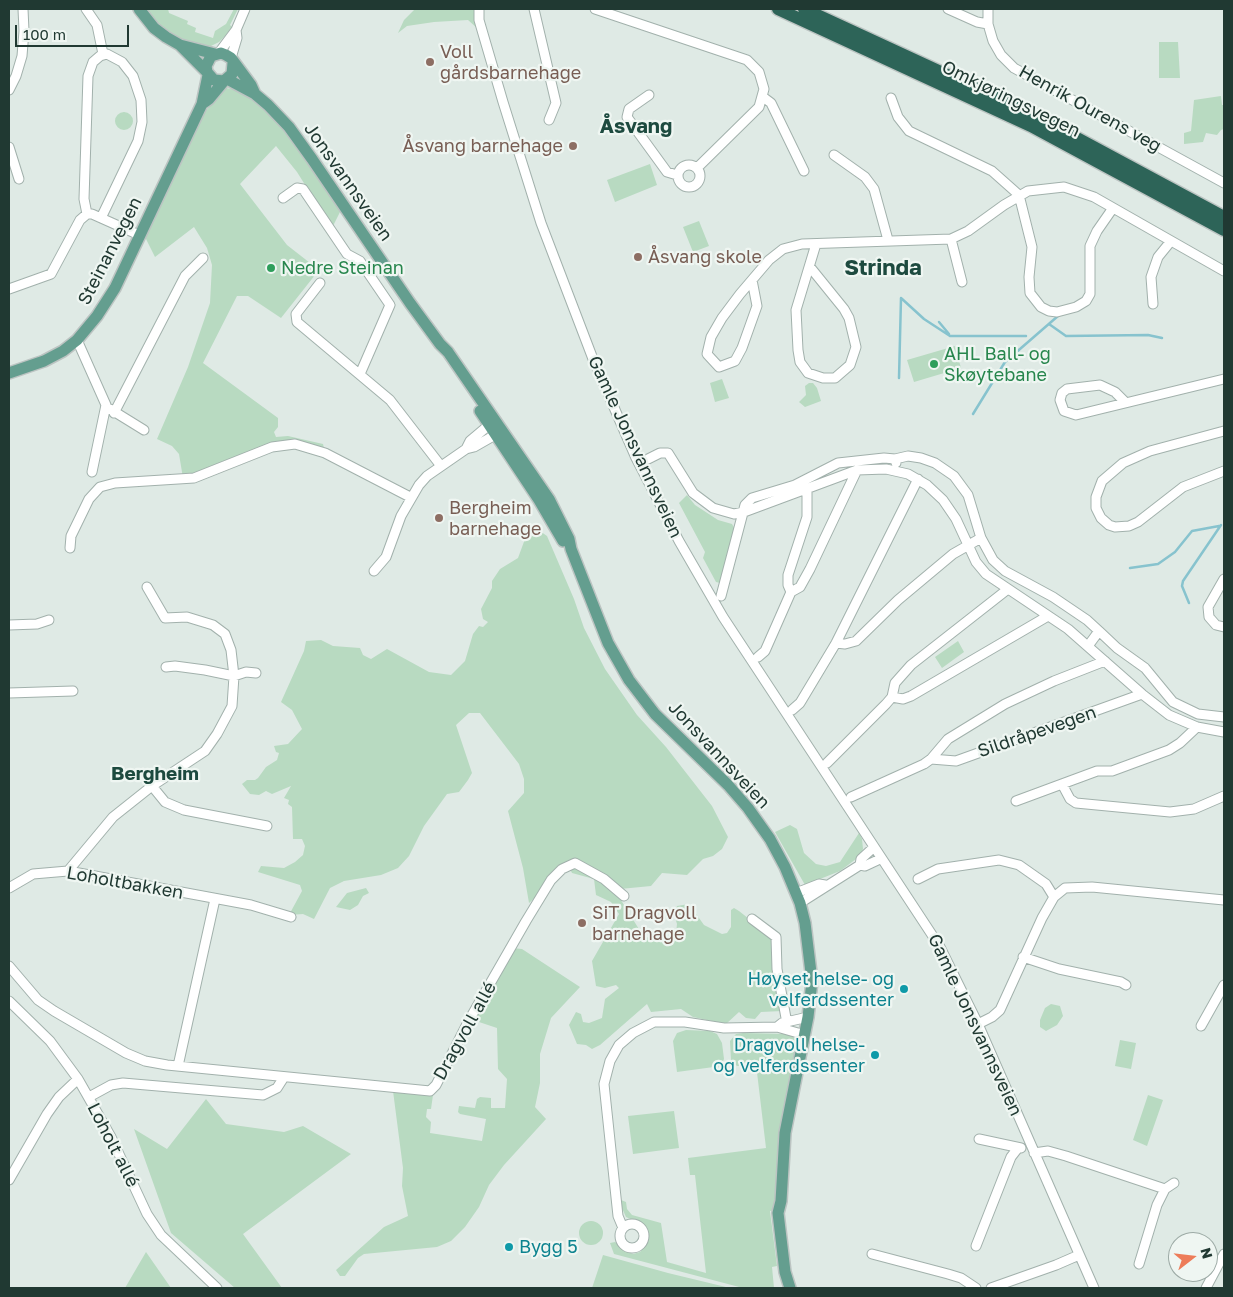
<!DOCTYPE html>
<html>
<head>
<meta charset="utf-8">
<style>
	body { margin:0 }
	#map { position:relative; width:1233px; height:1297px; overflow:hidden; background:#dfeae5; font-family:"Golos Text",sans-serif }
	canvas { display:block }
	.frame { position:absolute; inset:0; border:10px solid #203932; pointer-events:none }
	.north { position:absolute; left:1168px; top:1232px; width:50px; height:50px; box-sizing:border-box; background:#eff6f2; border:1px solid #9caaa5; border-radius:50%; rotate:74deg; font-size:14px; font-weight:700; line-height:20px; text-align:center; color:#203932 }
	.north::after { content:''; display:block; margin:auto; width:18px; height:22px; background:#ed7c59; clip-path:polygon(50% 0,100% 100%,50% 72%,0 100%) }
	.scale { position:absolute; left:15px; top:25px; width:114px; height:22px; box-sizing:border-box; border:2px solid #203932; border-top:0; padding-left:6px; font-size:15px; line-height:18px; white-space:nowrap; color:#203932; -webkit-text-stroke:4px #eff6f2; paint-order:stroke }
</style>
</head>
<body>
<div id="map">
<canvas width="1233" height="1297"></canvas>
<div class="frame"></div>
<div class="north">N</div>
<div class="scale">100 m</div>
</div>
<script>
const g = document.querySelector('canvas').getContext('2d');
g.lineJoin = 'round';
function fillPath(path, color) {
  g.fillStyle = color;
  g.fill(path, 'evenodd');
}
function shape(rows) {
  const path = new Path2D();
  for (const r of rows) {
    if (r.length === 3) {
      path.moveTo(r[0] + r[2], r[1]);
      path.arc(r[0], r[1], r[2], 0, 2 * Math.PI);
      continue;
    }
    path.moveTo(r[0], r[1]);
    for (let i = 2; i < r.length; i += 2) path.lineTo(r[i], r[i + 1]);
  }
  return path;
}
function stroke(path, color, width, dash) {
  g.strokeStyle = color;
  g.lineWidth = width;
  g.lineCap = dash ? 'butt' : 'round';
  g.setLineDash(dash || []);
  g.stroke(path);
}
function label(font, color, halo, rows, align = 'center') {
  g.font = font + ' "Golos Text",sans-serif';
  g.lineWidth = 4.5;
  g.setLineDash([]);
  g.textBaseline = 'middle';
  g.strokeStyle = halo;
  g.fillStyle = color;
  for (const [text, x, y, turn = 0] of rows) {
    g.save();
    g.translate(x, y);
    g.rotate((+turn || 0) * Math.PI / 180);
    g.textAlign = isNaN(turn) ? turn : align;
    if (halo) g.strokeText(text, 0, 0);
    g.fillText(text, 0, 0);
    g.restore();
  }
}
fillPath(shape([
	[144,9,168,9,169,13,188,21,187,24,196,28,195,32,213,38,215,31,226,24,234,9,238,9,230,25,232,27,225,36,219,42,209,47,183,42,162,28],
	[415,9,474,9,477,28,468,20,434,22,407,26,398,33,404,20],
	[1159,42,1178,42,1180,78,1159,78],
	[226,88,240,90,261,104,278,122,341,210,332,228,297,172,276,146,240,184,287,245,319,270,281,318,248,296,237,296,203,363,278,418,278,427,274,432,276,437,288,436,323,444,325,453,295,444,183,478,179,454,172,446,157,439,188,367,210,303,212,265,207,248,194,227,155,257,144,235,204,113],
	[1221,96,1222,105,1224,105,1224,129,1221,130,1217,135,1206,133,1203,142,1184,144,1184,133,1191,131,1194,100],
	[124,121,9],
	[650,164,657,185,615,202,607,180],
	[699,221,709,246,693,252,683,227],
	[955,346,961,368,914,382,907,360],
	[722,379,729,398,715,402,710,383],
	[809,383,813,383,817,388,821,401,805,407,799,402,806,395,805,386],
	[687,495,695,505,718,520,732,524,736,531,720,583,716,582,703,558,705,552,679,503],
	[537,529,547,536,574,599,584,628,605,669,637,715,666,747,712,806,728,837,722,849,713,856,703,859,687,875,662,873,651,886,620,889,619,897,642,934,652,940,668,940,676,933,677,924,674,914,677,906,689,904,704,925,722,934,727,933,731,927,731,910,734,908,739,911,773,938,782,1011,761,1012,755,1019,746,1018,739,1012,726,1024,693,1017,681,1009,651,1012,647,1004,600,1045,592,1049,586,1045,577,1044,569,1025,576,1012,581,1014,583,1022,589,1023,602,1018,605,999,619,988,616,985,605,988,596,986,592,961,619,914,611,902,596,895,594,879,572,873,569,867,529,903,523,868,508,811,524,793,524,779,519,764,480,713,469,713,456,725,472,773,468,780,459,792,447,794,424,826,409,856,398,868,381,875,344,881,330,888,314,919,303,914,289,915,302,891,300,885,258,872,261,866,284,868,295,862,303,855,305,846,302,839,293,839,292,807,288,804,289,800,284,798,291,786,272,794,266,791,259,795,250,794,242,784,247,780,255,780,258,778,266,767,277,760,279,753,276,752,274,746,288,744,302,729,292,710,281,702,304,651,306,641,321,640,333,646,360,648,363,655,371,659,387,649,429,672,451,675,465,661,473,634,479,626,483,627,488,622,483,619,481,609,492,588,492,581,500,569,518,558,525,539],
	[958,641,964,652,942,668,935,657],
	[790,825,797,829,804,853,816,864,826,866,840,862,859,833,862,839,863,849,860,856,840,871,805,885,775,832],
	[366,888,369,893,363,896,358,905,350,910,336,907,347,893],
	[512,948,522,949,580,987,551,1018,540,1054,540,1083,535,1107,546,1119,504,1165,489,1185,479,1207,465,1227,451,1241,437,1247,364,1254,358,1258,345,1276,340,1276,336,1270,384,1227,408,1216,402,1186,403,1168,393,1091,433,1095,431,1109,427,1109,426,1117,431,1122,430,1133,482,1141,486,1119,460,1114,458,1112,459,1106,475,1108,477,1099,480,1097,491,1098,491,1108,505,1108,507,1079,498,1069,497,1028,473,1020],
	[1051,1004,1060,1006,1063,1016,1057,1025,1046,1031,1040,1027,1040,1020,1045,1008],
	[686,1030,710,1031,717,1034,722,1043,724,1059,721,1066,677,1072,673,1041,677,1033],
	[743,1033,789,1034,797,1040,782,1128,777,1210,770,1211,777,1266,772,1267,774,1288,743,1288,614,1254,610,1243,615,1242,623,1250,633,1254,640,1252,648,1242,647,1230,643,1225,626,1217,622,1208,621,1200,626,1202,627,1209,632,1215,661,1223,667,1262,706,1273,695,1175,690,1175,688,1158,766,1148,756,1064,737,1066,731,1060,730,1041,736,1034],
	[1120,1040,1136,1043,1131,1069,1115,1066],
	[1148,1095,1163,1100,1147,1146,1133,1140],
	[206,1099,226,1124,284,1132,303,1126,351,1154,243,1234,282,1288,235,1288,171,1233,134,1129,167,1149],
	[674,1111,679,1148,633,1154,628,1116],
	[591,1233,12],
	[146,1252,171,1288,125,1288],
	[603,1255,668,1273,730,1288,592,1288]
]), '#b8dac1');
stroke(shape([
	[939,322,949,334],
	[1049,324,1066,336,1148,335,1162,338],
	[899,378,901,298,924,319,950,336,1026,336],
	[973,414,1005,362,1058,316],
	[1130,568,1158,564,1175,552,1192,531,1219,526],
	[1189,603,1182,586,1183,581,1221,525]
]), '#87c3ce', 2.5);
const minor = shape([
	[86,9,97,25,103,54],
	[479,9,479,20,503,102,541,223,593,359,636,458,679,541,723,617,940,947,978,1024,1094,1288],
	[534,9,556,103,549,120],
	[595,9,747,60,759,72,764,89,759,107,697,168],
	[948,9,977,22,988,24],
	[988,9,988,24,993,41,1001,55,1014,68,1224,183],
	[218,54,236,30,245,9],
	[231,58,237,38,236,30],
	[9,90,16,76,22,56,24,31,23,9],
	[649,95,629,109,627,117,667,172,677,175],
	[763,97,771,103,804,171],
	[891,98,898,117,909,131,992,171,1019,195,1032,247,1029,277,1030,293,1041,307,1049,311,1057,312,1076,307,1086,301,1090,294,1090,246,1097,231,1113,208],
	[9,147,19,179],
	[834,155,865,177,874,189,888,240],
	[689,176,11],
	[283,198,297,188,303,189,347,254,360,261,390,305,360,374],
	[87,214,84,199,88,76,93,62,100,56,107,54,122,62,133,76,141,100,142,122,138,141,101,218],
	[951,239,962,282],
	[810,267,844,309,849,318,856,347,850,365,835,378,823,378,808,373,800,362,798,350,796,310,816,244],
	[752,280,757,306,742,348,735,361,719,367,707,354,711,337,722,318,740,294,769,260,783,249,802,244,951,239,968,231,1004,205,1028,191,1064,187,1094,197,1224,271],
	[320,283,296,314,297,322,390,400,441,466],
	[9,289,51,274,80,220,87,214,92,214,139,235],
	[1153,304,1151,277,1158,257,1171,241],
	[77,340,106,405,92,472],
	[1125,402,1115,392,1100,385,1067,389,1062,393,1060,400,1064,411,1076,415,1224,379],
	[110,409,144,430],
	[114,413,185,276,203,258],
	[1224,431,1150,451,1123,463,1102,481,1096,497,1096,508,1101,518,1109,525,1115,527,1129,526,1138,522,1183,487,1224,471],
	[648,459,660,453,668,453,693,493,713,508,734,514,744,512,857,470,886,469,908,474,927,485,943,500,956,519,976,562,986,574,1068,629,1142,694,1169,715,1197,727,1224,732],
	[981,538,993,560,1005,571,1053,597,1087,620,1099,631,1088,646],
	[70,548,71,536,89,499,100,487,115,483,194,478,272,447,295,444,325,453,410,497],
	[374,571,386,557,401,516,419,485,427,476,466,449,474,447,495,435,499,425,489,425,470,441,466,449],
	[1224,579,1208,607,1209,617,1216,625,1224,627],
	[791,592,800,587,810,569,857,470],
	[721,596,745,505,752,498,795,485,838,463,884,458,895,459,896,463],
	[9,625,37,624,49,620],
	[1099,631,1117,648,1145,668,1173,702,1198,714,1224,717],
	[836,643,845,644,856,641,898,600,953,554,981,538,968,495,954,476,935,463,921,458,908,456,895,459],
	[758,657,765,651,791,592,788,585,788,575,807,517,807,488],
	[166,667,175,666,205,670,234,676,246,672,256,673],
	[9,693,73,691],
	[892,697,903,699,911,696,1048,616],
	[792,710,800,703,836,643,918,479],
	[931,759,956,761,1142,694],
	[827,763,886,704,892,697,895,683,911,665,1008,589],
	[1062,784,1070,799,1076,803,1170,812,1194,809,1224,796],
	[152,786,165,802,184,810,267,826],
	[851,797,924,764,931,759,948,739,1005,704,1054,681,1105,661],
	[1016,801,1097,771,1112,771,1169,750,1180,743,1197,727],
	[860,865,861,859,873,848],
	[68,871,113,817,152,786,205,751,217,734,232,706,234,676,231,650,225,634,213,625,187,617,165,618,147,587],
	[918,879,938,869,999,860,1019,865,1046,884,1054,897],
	[9,888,33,874,68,871,251,905,291,917],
	[796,893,819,884,825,885],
	[800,903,860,865,865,866,880,859],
	[752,919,776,937,777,969,786,1018],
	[1023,957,1059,969,1121,982,1126,985],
	[9,966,38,1000,54,1011,126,1053,145,1061,167,1065,430,1091,436,1085,468,1022,526,921,551,880,562,869,575,863,604,879,624,896],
	[9,1001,50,1041,78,1079,111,1137,147,1214,161,1235,217,1288],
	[978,1024,992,1017,1000,1010,1042,918,1054,897,1065,888,1092,887,1224,900],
	[1201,1026,1224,985],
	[805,1035,777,1027,782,1023,808,1017],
	[178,1066,215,899],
	[89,1097,111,1085,123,1083,263,1095,277,1088,284,1077],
	[979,1139,1021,1148],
	[1034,1153,1048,1151,1066,1156,1165,1189],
	[9,1180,47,1114,59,1097,78,1079],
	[632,1236,12],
	[623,1228,618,1216,604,1084,610,1061,619,1045,633,1033,654,1022,685,1022,724,1028,777,1027],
	[976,1246,1011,1157,1018,1148],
	[872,1254,948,1274,961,1278,976,1288],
	[1139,1264,1157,1205,1165,1189,1174,1183],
	[991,1288,1056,1265,1079,1255],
	[1206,1288,1224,1254]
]);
const major = shape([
	[139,9,154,28,166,37,180,45,215,54],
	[180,45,207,72],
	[233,63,232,74,224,81,214,80,207,72,206,66,211,56,221,53,226,55,231,58,251,85,255,94],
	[227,79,255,94,268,105,289,127,312,159,410,303,440,344,448,352,549,499,569,539,571,549,608,643,629,680,655,714,728,785,748,808,770,839,785,867,800,903,805,923,812,981,808,1017,785,1133,781,1201,778,1213,785,1272,790,1288],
	[202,104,209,99,224,81],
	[9,373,44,361,63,351,77,340,97,316,115,288,202,104,208,75],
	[480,411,539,500,563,541]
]);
const highway = shape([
	[778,9,1031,126,1224,230],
	[804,9,1036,116,1224,217]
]);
stroke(minor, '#a2b1ac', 11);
stroke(major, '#bcc4c2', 14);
stroke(highway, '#bcc4c2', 15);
stroke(minor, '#fff', 9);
stroke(major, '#649e8f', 11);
stroke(highway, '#2d6458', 12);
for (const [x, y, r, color] of [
	[430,62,5,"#8d6e63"],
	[573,146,5,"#8d6e63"],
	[638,257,5,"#8d6e63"],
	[271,268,5,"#2e9e5b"],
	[934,364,5,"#2e9e5b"],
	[439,518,5,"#8d6e63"],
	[582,923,5,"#8d6e63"],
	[904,989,5,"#0f9aa8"],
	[875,1055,5,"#0f9aa8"],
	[509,1247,5,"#0f9aa8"]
]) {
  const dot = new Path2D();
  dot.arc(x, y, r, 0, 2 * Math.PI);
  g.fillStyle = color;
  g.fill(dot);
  stroke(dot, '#eff6f2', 2);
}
label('18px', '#785e54', '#eff6f2', [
	["Voll",440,52],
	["gårdsbarnehage",440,73],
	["Åsvang barnehage",563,146,"right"],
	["Åsvang skole",648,257],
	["Bergheim",449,508],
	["barnehage",449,529],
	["SiT Dragvoll",592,913],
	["barnehage",592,934]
], 'left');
label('18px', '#203932', '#eff6f2', [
	["Omkjøringsvegen",1011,99,26],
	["Henrik Ourens veg",1090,109,29],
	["Jonsvannsveien",348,182,55],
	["Steinanvegen",110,251,-63],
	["Gamle Jonsvannsveien",635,447,65],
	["Sildråpevegen",1037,732,-19],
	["Jonsvannsveien",719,755,47],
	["Loholtbakken",125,883,10],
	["Gamle Jonsvannsveien",975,1025,65],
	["Dragvoll allé",465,1031,-61],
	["Loholt allé",113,1145,63]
]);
label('18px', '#27864d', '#eff6f2', [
	["Nedre Steinan",281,268],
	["AHL Ball- og",944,354],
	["Skøytebane",944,375]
], 'left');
label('18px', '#0d838f', '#eff6f2', [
	["Høyset helse- og",894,979],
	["velferdssenter",894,1000],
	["Dragvoll helse-",865,1045],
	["og velferdssenter",865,1066],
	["Bygg 5",519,1247,"left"]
], 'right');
label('bold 19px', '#1d4a3f', '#eff6f2', [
	["Bergheim",155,774]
]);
label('bold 20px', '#1d4a3f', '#eff6f2', [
	["Åsvang",636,127]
]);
label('bold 22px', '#1d4a3f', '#eff6f2', [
	["Strinda",883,268]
]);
</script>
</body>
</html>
